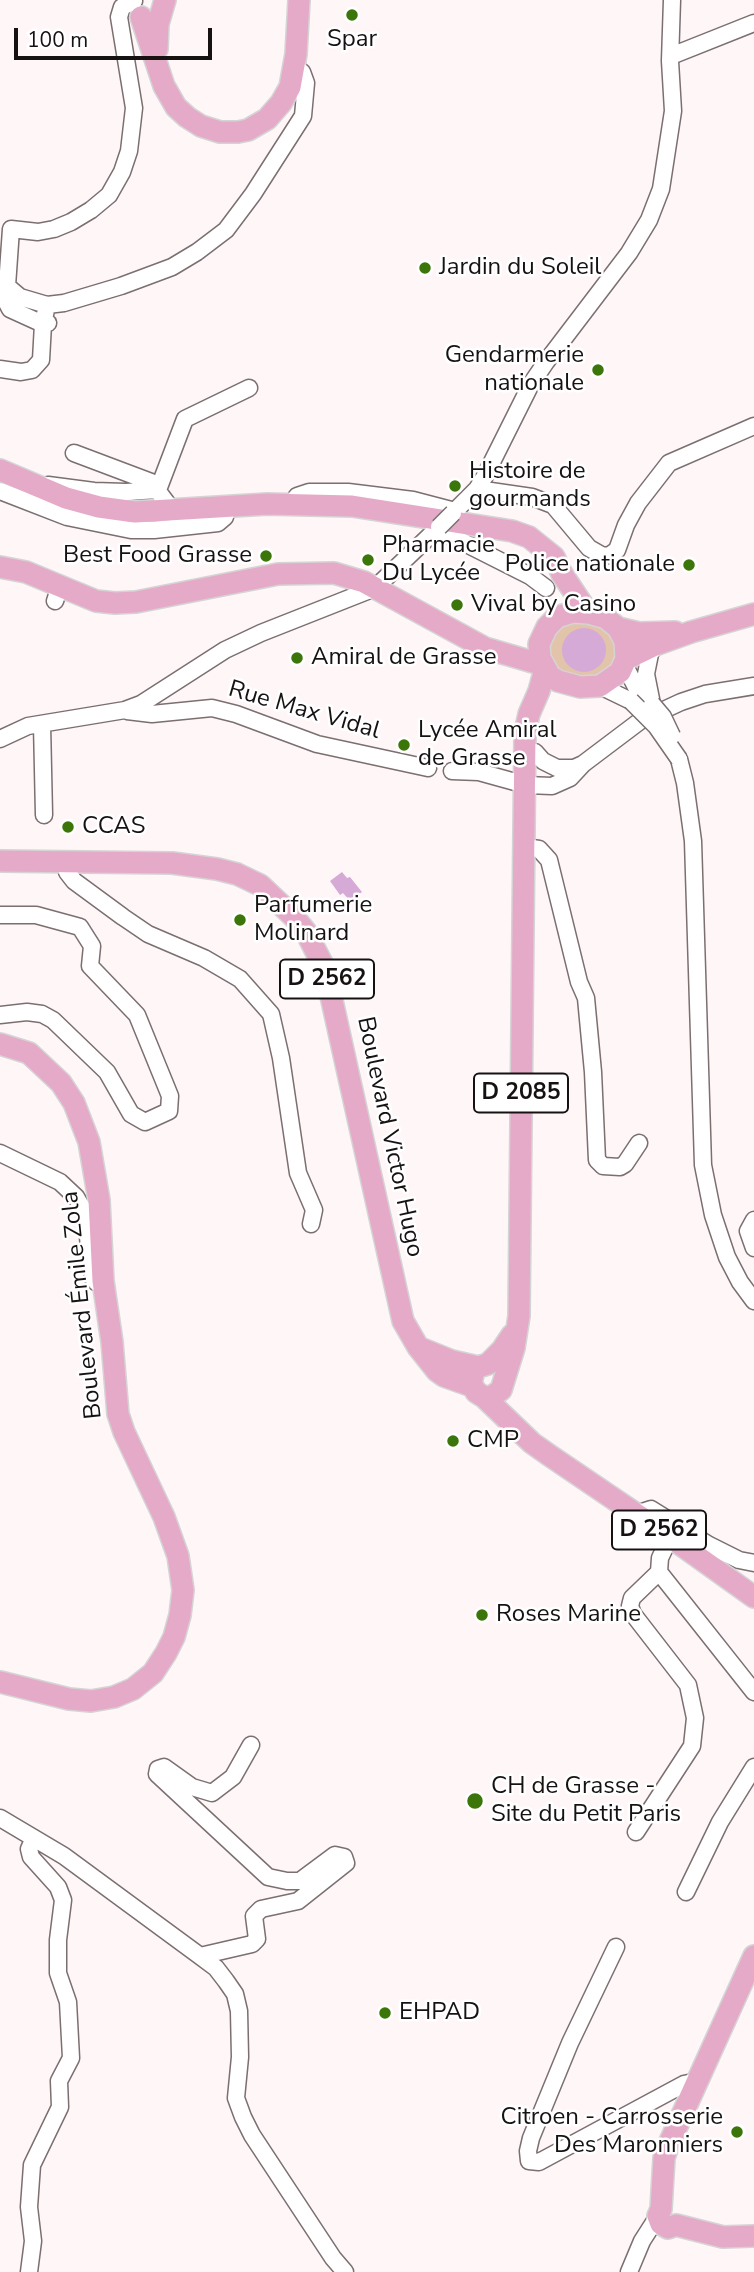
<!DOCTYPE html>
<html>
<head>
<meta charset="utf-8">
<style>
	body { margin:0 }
	#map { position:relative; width:754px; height:2272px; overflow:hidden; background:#fff6f7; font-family:"Nunito Sans",sans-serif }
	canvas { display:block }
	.scale { position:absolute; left:14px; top:28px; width:198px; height:32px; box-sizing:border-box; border:4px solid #161212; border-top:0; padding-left:9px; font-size:21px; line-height:24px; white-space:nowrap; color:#161212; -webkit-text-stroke:5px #fff; paint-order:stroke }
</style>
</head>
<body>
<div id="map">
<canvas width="754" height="2272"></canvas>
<div class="scale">100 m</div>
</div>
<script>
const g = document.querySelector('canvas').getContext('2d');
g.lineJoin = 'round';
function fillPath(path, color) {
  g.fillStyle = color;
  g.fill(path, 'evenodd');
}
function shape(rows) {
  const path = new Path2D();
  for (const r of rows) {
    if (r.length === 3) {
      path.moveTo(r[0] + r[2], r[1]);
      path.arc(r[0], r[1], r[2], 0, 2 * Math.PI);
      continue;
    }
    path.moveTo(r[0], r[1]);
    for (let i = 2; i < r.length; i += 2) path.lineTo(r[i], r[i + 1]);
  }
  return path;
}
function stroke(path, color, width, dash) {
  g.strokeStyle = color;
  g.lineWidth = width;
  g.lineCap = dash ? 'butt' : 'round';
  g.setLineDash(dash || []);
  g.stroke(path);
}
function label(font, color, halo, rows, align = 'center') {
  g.font = font + ' "Nunito Sans",sans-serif';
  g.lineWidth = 5;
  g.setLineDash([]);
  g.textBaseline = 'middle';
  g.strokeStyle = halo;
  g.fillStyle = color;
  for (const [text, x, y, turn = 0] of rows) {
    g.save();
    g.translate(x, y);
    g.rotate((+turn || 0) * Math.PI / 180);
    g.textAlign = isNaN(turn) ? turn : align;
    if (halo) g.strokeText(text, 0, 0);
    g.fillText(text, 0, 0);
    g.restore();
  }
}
fillPath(shape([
	[577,622,597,625,605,629,614,641,616,651,611,665,598,676,577,677,558,670,552,664,548,649,549,642,559,627,567,623]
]), '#e2c4ab');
fillPath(shape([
	[584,650,22],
	[342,872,347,878,350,877,362,892,350,901,343,893,340,895,330,881]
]), '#d5aad6');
const minor = shape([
	[134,1,122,7,119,17,134,108,129,151,122,172,109,195,91,210,71,222,54,229,38,232,11,229,7,286,20,297,47,305,64,303,121,286,172,267,197,252,226,230,253,194,303,116,306,83,302,72,294,67],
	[671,56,754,23],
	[7,286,6,301,10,309,43,324,48,323],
	[0,369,21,372,32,370,41,360,43,324,47,305],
	[74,453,151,482,173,511],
	[48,485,94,491,126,492,158,490],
	[477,489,532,497,553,505,589,548,603,556,610,555,617,550,626,525,638,503,669,463,754,426],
	[158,490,185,419,249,388],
	[0,491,67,517,131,530,154,530,218,523,225,517,227,507],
	[292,504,297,496,309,492,348,492,413,500,455,511],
	[453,513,477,489,485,476,531,384,546,362,629,253,649,220,661,189,673,111,670,61,672,0],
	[437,529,530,576,546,588],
	[55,601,60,586],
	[624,664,638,691,652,704],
	[600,686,631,701],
	[652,704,646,674,650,654,655,645],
	[127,711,152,714,212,708,236,714,317,744,428,768],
	[42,724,44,815],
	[0,739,28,726,125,710,141,704,225,650,261,633,375,588,439,527],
	[535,752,543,761,557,768,574,768,583,764],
	[679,759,685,783,693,841,703,1165,713,1215,727,1257,740,1282,754,1301],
	[452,771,479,772,526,785,552,786,570,778,583,764,640,721,681,702,705,694,754,686],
	[525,847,539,849,549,860,579,982,586,998,593,1072,597,1160,603,1166,620,1167,625,1164,639,1143],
	[66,861,67,872,74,881,123,917,148,934,204,958,240,979,271,1014,281,1058,298,1173,314,1210,311,1224],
	[0,915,36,915,80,927,92,946,90,966,137,1015,170,1096,169,1111,145,1122,131,1114,107,1072,53,1020,42,1014,27,1012,0,1015],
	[0,1153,60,1182,76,1197,85,1213,93,1278,96,1282,103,1281],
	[754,1220,748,1231,754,1248],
	[636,1514,651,1509,709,1545,739,1560,754,1563],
	[670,1537,660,1558,659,1572,754,1692],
	[0,1818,64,1856,200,1956,216,1968,226,1981,235,1994,239,2011,240,2057,236,2098,243,2117,252,2135,333,2258,345,2272],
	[636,1832,692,1746,695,1718,688,1685,633,1614,630,1606,632,1598,659,1572],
	[686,1892,720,1822,754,1767],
	[616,1947,570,2043,531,2138,528,2151,529,2161,539,2162,684,2084,698,2081],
	[200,1956,252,1944,257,1939,254,1916,261,1909,298,1901,346,1863,344,1857,335,1855,300,1881,287,1881,268,1877,157,1774,158,1769,164,1767,192,1787,212,1793,233,1777,251,1745],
	[29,2272,33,2241,29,2207,32,2165,60,2107,59,2081,71,2058,68,2002,58,1973,58,1940,63,1900,58,1887,31,1857,29,1849,34,1838],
	[629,2272,642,2241,658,2216]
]);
const major = shape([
	[141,17,164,86,176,107,187,117,201,126,220,132,238,132,248,130,267,119,281,103,290,87,296,54,299,0],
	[157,49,158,24,165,0],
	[0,470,66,498,99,507,135,512,267,504,352,506,512,531,529,537,554,557,562,574,588,613],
	[0,567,26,572,96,601,115,603,136,602,278,574,334,573,364,582,485,648,543,665],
	[573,612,588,613,606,618,618,628,625,641,626,659,620,672,600,686,580,687,558,681,550,676,540,658,539,644,547,627,557,617,573,612],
	[618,628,639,633,675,632],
	[626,659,655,645,691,632,754,614],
	[0,861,172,863,217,869,237,874,260,885,294,917,306,932,325,969,403,1321,418,1347,437,1371,444,1376,472,1386],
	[0,1044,29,1053,61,1083,74,1103,89,1142,99,1200,103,1281,112,1342,118,1414,124,1432,164,1517,178,1556,183,1590,180,1615,174,1637,166,1653,153,1673,133,1689,114,1697,91,1701,69,1699,0,1682],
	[512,1335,502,1350,488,1364,478,1367,474,1371,471,1383,476,1392,484,1397,532,1443,549,1455,670,1537,754,1597],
	[420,1348,452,1361,478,1367],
	[484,1397,491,1397,501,1390,514,1348,519,1316,525,732,529,714,539,691,545,669],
	[754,1956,668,2146,664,2158,661,2209,658,2216,661,2224,668,2228,676,2225,723,2237,754,2236]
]);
stroke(minor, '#7b6f70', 19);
stroke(major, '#d5d4d4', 24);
stroke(minor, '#fff', 16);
stroke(major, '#e6aac9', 21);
const minorBridge = shape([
	[439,527,453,513],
	[631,701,656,726,679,759],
	[652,704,663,717,672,736]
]);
stroke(minorBridge, '#7b6f70', 19, []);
stroke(minorBridge, '#fff', 16);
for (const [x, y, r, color] of [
	[352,15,7,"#3c760a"],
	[425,268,7,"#3c760a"],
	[598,370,7,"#3c760a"],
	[455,486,7,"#3c760a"],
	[266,556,7,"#3c760a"],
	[368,560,7,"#3c760a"],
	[689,565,7,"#3c760a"],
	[457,605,7,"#3c760a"],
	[297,658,7,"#3c760a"],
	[404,745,7,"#3c760a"],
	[68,827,7,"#3c760a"],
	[240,920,7,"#3c760a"],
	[453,1441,7,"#3c760a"],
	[482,1615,7,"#3c760a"],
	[475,1801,9,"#3c760a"],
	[385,2013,7,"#3c760a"],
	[737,2132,7,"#3c760a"]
]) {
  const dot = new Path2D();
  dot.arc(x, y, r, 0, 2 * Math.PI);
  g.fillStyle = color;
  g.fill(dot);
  stroke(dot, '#fff', 2.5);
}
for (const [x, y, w] of [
	[327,979,94],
	[521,1093,94],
	[659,1530,94]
]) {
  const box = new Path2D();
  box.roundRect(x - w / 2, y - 19.5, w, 39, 5);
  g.fillStyle = '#fff';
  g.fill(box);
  stroke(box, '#161212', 2);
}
label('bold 23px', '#161212', null, [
	["D 2562",327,979],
	["D 2085",521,1093],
	["D 2562",659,1530]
]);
label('24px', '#161212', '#fff', [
	["Spar",352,40,"center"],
	["Jardin du Soleil",439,268],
	["Gendarmerie",584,356,"right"],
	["nationale",584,384,"right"],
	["Histoire de",469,472],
	["gourmands",469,500],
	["Pharmacie",382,546],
	["Du Lycée",382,574],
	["Best Food Grasse",252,556,"right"],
	["Police nationale",675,565,"right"],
	["Vival by Casino",471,605],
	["Amiral de Grasse",311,658],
	["Lycée Amiral",418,731],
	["de Grasse",418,759],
	["CCAS",82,827],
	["Parfumerie",254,906],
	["Molinard",254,934],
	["CMP",467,1441],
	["Roses Marine",496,1615],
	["CH de Grasse -",491,1787],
	["Site du Petit Paris",491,1815],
	["EHPAD",399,2013],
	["Citroen - Carrosserie",723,2118,"right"],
	["Des Maronniers",723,2146,"right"]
], 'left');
label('24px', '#161212', '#fff', [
	["Rue Max Vidal",304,711,16],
	["Boulevard Victor Hugo",389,1137,78],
	["Boulevard Émile Zola",83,1305,-96]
]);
</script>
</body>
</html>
